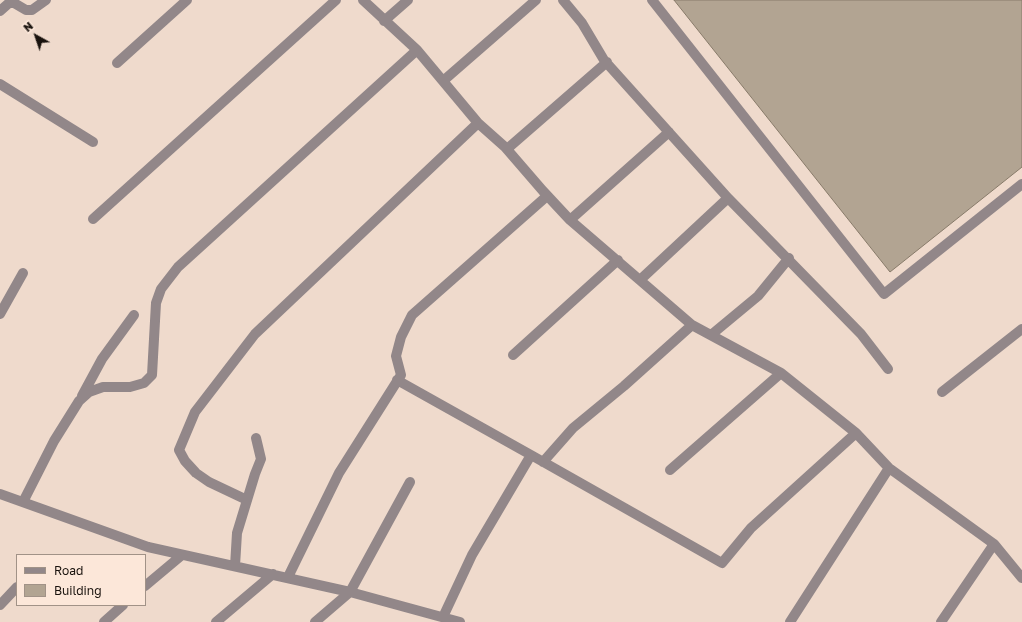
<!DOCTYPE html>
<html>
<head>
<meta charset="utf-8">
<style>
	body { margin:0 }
	#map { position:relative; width:1022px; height:622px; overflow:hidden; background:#efdacc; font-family:"Golos Text",sans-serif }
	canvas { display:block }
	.legend { position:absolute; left:16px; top:554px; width:130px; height:52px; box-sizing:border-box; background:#fce7d9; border:1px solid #a19287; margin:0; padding:5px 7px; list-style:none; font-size:12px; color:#19120d }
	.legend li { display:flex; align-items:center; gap:8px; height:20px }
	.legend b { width:20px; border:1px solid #a19287 }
	.north { position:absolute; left:16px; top:16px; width:40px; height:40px; -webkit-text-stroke:3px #fce7d9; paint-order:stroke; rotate:320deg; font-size:11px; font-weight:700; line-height:16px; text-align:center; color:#19120d }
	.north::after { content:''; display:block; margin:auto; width:14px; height:18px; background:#19120d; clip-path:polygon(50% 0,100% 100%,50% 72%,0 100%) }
</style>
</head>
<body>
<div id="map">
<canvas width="1022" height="622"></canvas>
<ul class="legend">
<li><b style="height:5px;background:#928789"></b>Road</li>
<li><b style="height:11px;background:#b2a492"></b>Building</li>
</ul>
<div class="north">N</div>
</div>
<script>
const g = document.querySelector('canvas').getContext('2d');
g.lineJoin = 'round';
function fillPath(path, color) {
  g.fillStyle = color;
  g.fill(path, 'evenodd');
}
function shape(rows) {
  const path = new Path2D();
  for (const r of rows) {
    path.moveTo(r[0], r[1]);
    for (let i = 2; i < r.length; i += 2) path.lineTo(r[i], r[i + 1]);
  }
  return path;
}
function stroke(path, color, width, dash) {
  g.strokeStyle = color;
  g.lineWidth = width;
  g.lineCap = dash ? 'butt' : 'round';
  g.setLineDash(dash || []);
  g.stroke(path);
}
const building = shape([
	[674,0,1022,0,1022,167,890,272,674,0]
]);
fillPath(building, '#b2a492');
stroke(building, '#887b6a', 1);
stroke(shape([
	[363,0,417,50,478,123,505,147,543,191,570,220,692,325,781,373,856,433,889,468,994,544,1022,578],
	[563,0,582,23,604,60,728,198,861,334,888,369],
	[652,0,884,294,1022,184],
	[0,11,9,3,14,3,26,10,32,10,46,0],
	[384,21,408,0],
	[117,63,187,0],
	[443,81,536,0],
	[0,84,93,142],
	[507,149,607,62],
	[93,219,336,0],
	[570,220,669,132],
	[640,280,728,198],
	[0,314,23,273],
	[711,335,758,296,789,258],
	[513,355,618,260],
	[397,380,531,455,472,555,443,617],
	[942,392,1022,329],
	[82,396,102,359,134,315],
	[531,455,722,563,751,528,856,433],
	[543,462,573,428,624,386,692,325],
	[670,470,781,373],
	[0,494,148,547,350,592,460,622],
	[247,500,209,482,196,473,185,461,179,450,195,412,255,334,478,123],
	[23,502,54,441,79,401,89,392,103,387,130,387,144,383,152,375,156,303,161,289,178,267,417,50],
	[235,566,237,533,255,474,261,459,256,438],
	[288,577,339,473,401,375,396,356,401,337,412,315,547,196],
	[145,586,182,555],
	[0,605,17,587],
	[104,622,123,605],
	[216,622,273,574],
	[315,622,350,592,410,482],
	[790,622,889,468],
	[941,622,994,544]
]), '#928789', 10);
</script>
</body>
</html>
